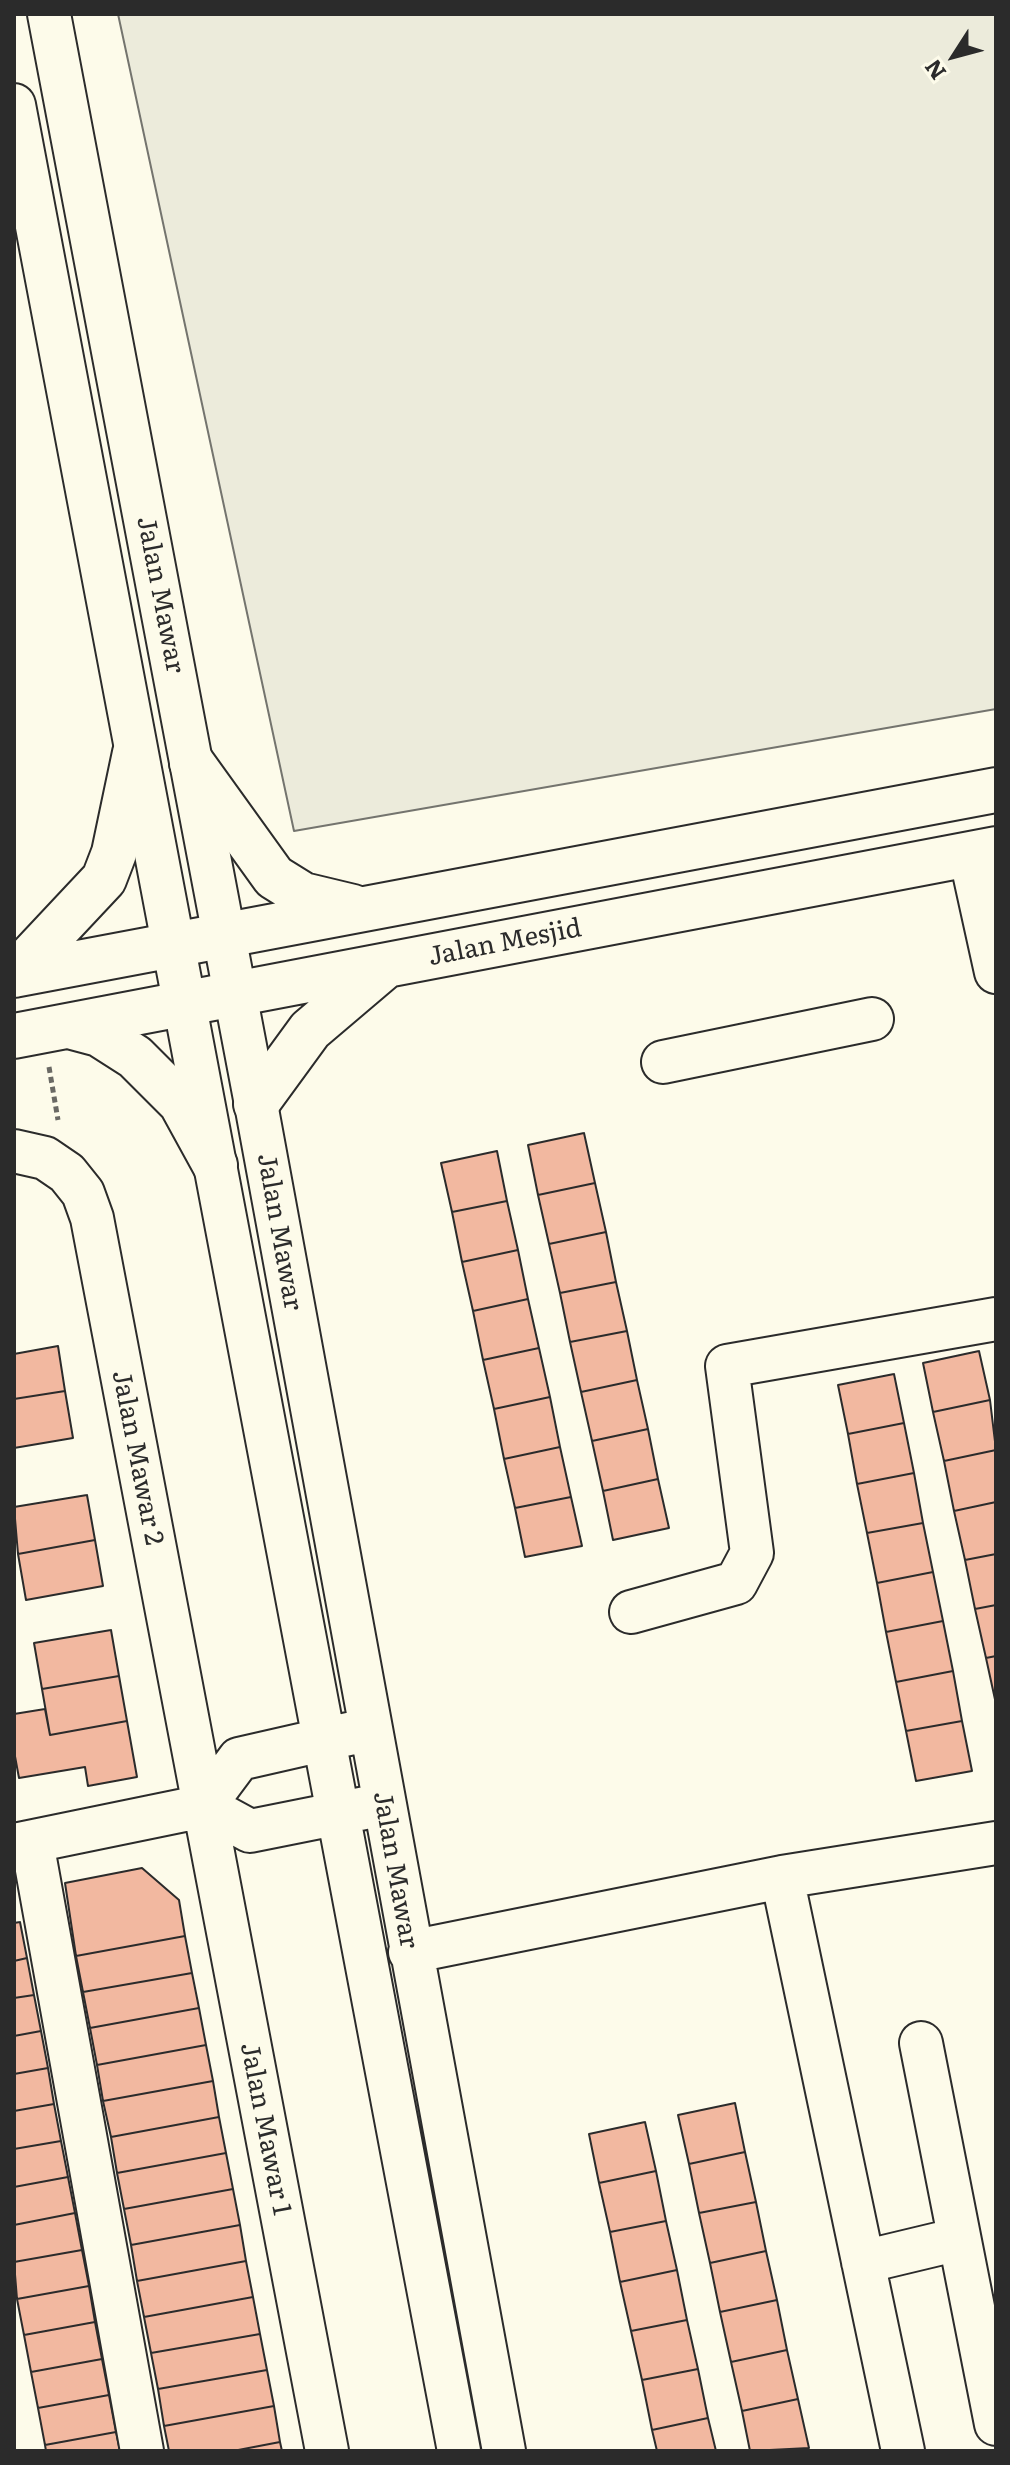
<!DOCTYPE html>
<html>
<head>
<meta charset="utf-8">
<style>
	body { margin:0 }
	#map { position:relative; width:1010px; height:2465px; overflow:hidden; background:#fdfbea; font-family:Literata,serif }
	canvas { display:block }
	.frame { position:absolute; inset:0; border:16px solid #2b2b2b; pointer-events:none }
	.north { position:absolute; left:914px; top:16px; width:80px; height:80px; -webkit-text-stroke:6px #fdfbea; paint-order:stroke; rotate:234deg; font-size:22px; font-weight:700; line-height:32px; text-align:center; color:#2b2b2b }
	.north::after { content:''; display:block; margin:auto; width:28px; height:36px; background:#2b2b2b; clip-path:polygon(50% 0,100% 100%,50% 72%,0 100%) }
</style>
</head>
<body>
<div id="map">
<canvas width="1010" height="2465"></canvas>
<div class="frame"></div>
<div class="north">N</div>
</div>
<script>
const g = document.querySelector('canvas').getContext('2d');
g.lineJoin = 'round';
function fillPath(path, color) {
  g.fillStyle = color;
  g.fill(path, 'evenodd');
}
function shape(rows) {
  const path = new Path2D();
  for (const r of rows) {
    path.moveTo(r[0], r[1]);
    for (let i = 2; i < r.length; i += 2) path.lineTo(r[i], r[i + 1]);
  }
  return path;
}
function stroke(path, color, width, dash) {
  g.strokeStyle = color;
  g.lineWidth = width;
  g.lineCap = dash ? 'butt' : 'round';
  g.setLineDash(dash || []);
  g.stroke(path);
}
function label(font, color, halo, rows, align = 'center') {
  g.font = font + ' Literata,serif';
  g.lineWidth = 6;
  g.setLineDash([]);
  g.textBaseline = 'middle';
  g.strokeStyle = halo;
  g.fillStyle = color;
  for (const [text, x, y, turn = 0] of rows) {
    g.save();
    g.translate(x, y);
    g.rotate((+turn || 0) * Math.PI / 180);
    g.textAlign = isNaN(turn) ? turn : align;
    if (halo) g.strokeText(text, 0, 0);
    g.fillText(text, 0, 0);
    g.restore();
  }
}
const green = shape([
	[118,14,996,14,996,709,294,831,118,14]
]);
fillPath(green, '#ecebdb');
stroke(green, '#74746e', 2);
const building = shape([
	[584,1133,595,1183,538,1195,528,1145,584,1133],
	[497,1151,507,1201,452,1212,441,1163,497,1151],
	[595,1183,606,1232,549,1244,538,1195,595,1183],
	[507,1201,518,1250,462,1262,452,1212,507,1201],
	[606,1232,616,1282,560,1293,549,1244,606,1232],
	[518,1250,528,1299,473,1311,462,1262,518,1250],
	[616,1282,627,1331,570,1342,560,1293,616,1282],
	[528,1299,539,1348,483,1360,473,1311,528,1299],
	[627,1331,637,1380,581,1392,570,1342,627,1331],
	[58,1346,65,1391,14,1399,14,1354,58,1346],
	[539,1348,550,1397,494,1409,483,1360,539,1348],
	[979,1351,990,1400,933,1412,923,1363,979,1351],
	[894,1374,904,1423,848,1434,838,1385,894,1374],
	[637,1380,648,1429,592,1441,581,1392,637,1380],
	[65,1391,73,1438,14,1448,14,1399,65,1391],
	[550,1397,560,1447,504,1459,494,1409,550,1397],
	[990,1400,996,1450,944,1461,933,1412,990,1400],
	[904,1423,914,1473,857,1484,848,1434,904,1423],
	[648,1429,658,1479,603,1491,592,1441,648,1429],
	[560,1447,571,1497,515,1508,504,1459,560,1447],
	[996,1450,996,1502,954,1511,944,1461,996,1450],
	[914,1473,923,1523,867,1533,857,1484,914,1473],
	[658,1479,669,1528,613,1540,603,1491,658,1479],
	[87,1495,95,1540,18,1554,14,1507,87,1495],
	[571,1497,582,1546,525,1557,515,1508,571,1497],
	[996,1502,996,1554,965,1560,954,1511,996,1502],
	[923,1523,933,1572,877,1583,867,1533,923,1523],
	[95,1540,103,1586,26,1600,18,1554,95,1540],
	[996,1554,996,1605,975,1609,965,1560,996,1554],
	[933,1572,943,1621,886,1632,877,1583,933,1572],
	[996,1605,996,1656,986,1658,975,1609,996,1605],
	[943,1621,953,1671,896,1682,886,1632,943,1621],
	[111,1630,119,1676,42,1689,34,1643,111,1630],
	[996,1656,996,1704,986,1658,996,1656],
	[953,1671,962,1721,906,1731,896,1682,953,1671],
	[119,1676,127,1721,50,1735,42,1689,119,1676],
	[45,1709,50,1735,127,1721,137,1777,88,1786,85,1767,19,1778,14,1751,14,1714,45,1709],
	[962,1721,972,1771,916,1781,906,1731,962,1721],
	[142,1868,179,1900,185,1936,76,1956,65,1883,142,1868],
	[20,1922,27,1958,14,1961,14,1923,20,1922],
	[185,1936,192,1973,83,1992,76,1956,185,1936],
	[27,1958,34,1995,14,1998,14,1961,27,1958],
	[192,1973,199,2008,90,2028,83,1992,192,1973],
	[34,1995,41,2031,14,2036,14,1998,34,1995],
	[199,2008,206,2045,97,2065,90,2028,199,2008],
	[41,2031,48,2068,14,2074,14,2036,41,2031],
	[206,2045,213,2081,103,2101,97,2065,206,2045],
	[48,2068,54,2104,14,2111,14,2074,48,2068],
	[213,2081,219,2117,111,2137,103,2101,213,2081],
	[735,2103,745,2152,689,2164,678,2115,735,2103],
	[54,2104,61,2141,14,2149,14,2111,54,2104],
	[219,2117,226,2153,117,2173,111,2137,219,2117],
	[645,2122,656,2171,599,2183,589,2134,645,2122],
	[61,2141,68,2177,14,2187,14,2149,61,2141],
	[745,2152,756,2202,699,2213,689,2164,745,2152],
	[226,2153,233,2189,124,2209,117,2173,226,2153],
	[656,2171,666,2221,610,2232,599,2183,656,2171],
	[68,2177,75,2213,14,2225,14,2187,68,2177],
	[233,2189,240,2225,131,2245,124,2209,233,2189],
	[756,2202,766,2251,710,2263,699,2213,756,2202],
	[75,2213,82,2250,14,2262,14,2225,75,2213],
	[666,2221,677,2270,620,2282,610,2232,666,2221],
	[240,2225,246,2261,137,2281,131,2245,240,2225],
	[82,2250,89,2286,17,2299,14,2262,82,2250],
	[766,2251,777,2300,720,2312,710,2263,766,2251],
	[246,2261,253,2297,144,2317,137,2281,246,2261],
	[677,2270,687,2320,631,2331,620,2282,677,2270],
	[89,2286,95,2322,24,2335,17,2299,89,2286],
	[253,2297,260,2334,151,2353,144,2317,253,2297],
	[777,2300,787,2350,731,2362,720,2312,777,2300],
	[687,2320,698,2369,642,2380,631,2331,687,2320],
	[95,2322,102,2359,31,2372,24,2335,95,2322],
	[260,2334,267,2370,158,2389,151,2353,260,2334],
	[787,2350,798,2399,742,2411,731,2362,787,2350],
	[102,2359,109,2395,38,2408,31,2372,102,2359],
	[698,2369,708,2418,652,2430,642,2380,698,2369],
	[267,2370,274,2406,164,2426,158,2389,267,2370],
	[109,2395,116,2432,45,2445,38,2408,109,2395],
	[798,2399,809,2448,750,2451,742,2411,798,2399],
	[274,2406,280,2442,233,2451,169,2451,164,2426,274,2406],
	[708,2418,716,2451,657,2451,652,2430,708,2418],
	[116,2432,120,2451,46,2451,45,2445,116,2432],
	[280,2442,282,2451,233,2451,280,2442]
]);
fillPath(building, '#f2b8a0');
stroke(building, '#2b2b2b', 2);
const minor = shape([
	[49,14,256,1104,504,2451],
	[14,105,459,2451],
	[970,854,996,972],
	[663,1062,872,1019],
	[14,1151,45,1158,67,1173,83,1193,92,1218,327,2451],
	[631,1612,736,1583,752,1553,727,1366,996,1319],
	[204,1806,239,1759,353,1733],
	[32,1842,142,2451],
	[14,1845,204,1806,250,1831,365,1808],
	[782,1877,903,2451],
	[410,1952,782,1877,996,1843],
	[921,2043,996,2424],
	[863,2262,959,2239]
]);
const major = shape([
	[192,763,274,877,303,895,353,907],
	[14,975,996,790],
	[14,975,104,879,114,853,135,753],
	[69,1026,99,1034,135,1057,181,1103,215,1165],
	[14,1036,996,849],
	[256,1104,310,1030,383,968]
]);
stroke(minor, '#2b2b2b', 46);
stroke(major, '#2b2b2b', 48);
stroke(shape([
	[49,1067,58,1120]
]), '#6a6964', 5, [6, 4]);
stroke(minor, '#fdfbea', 42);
stroke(major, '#fdfbea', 44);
label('26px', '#2b2b2b', '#fdfbea', [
	["Jalan Mawar",160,595,79],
	["Jalan Mesjid",505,943,-11],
	["Jalan Mawar",279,1232,80],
	["Jalan Mawar 2",137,1458,79],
	["Jalan Mawar",395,1870,80],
	["Jalan Mawar 1",265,2129,79]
]);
</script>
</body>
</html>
